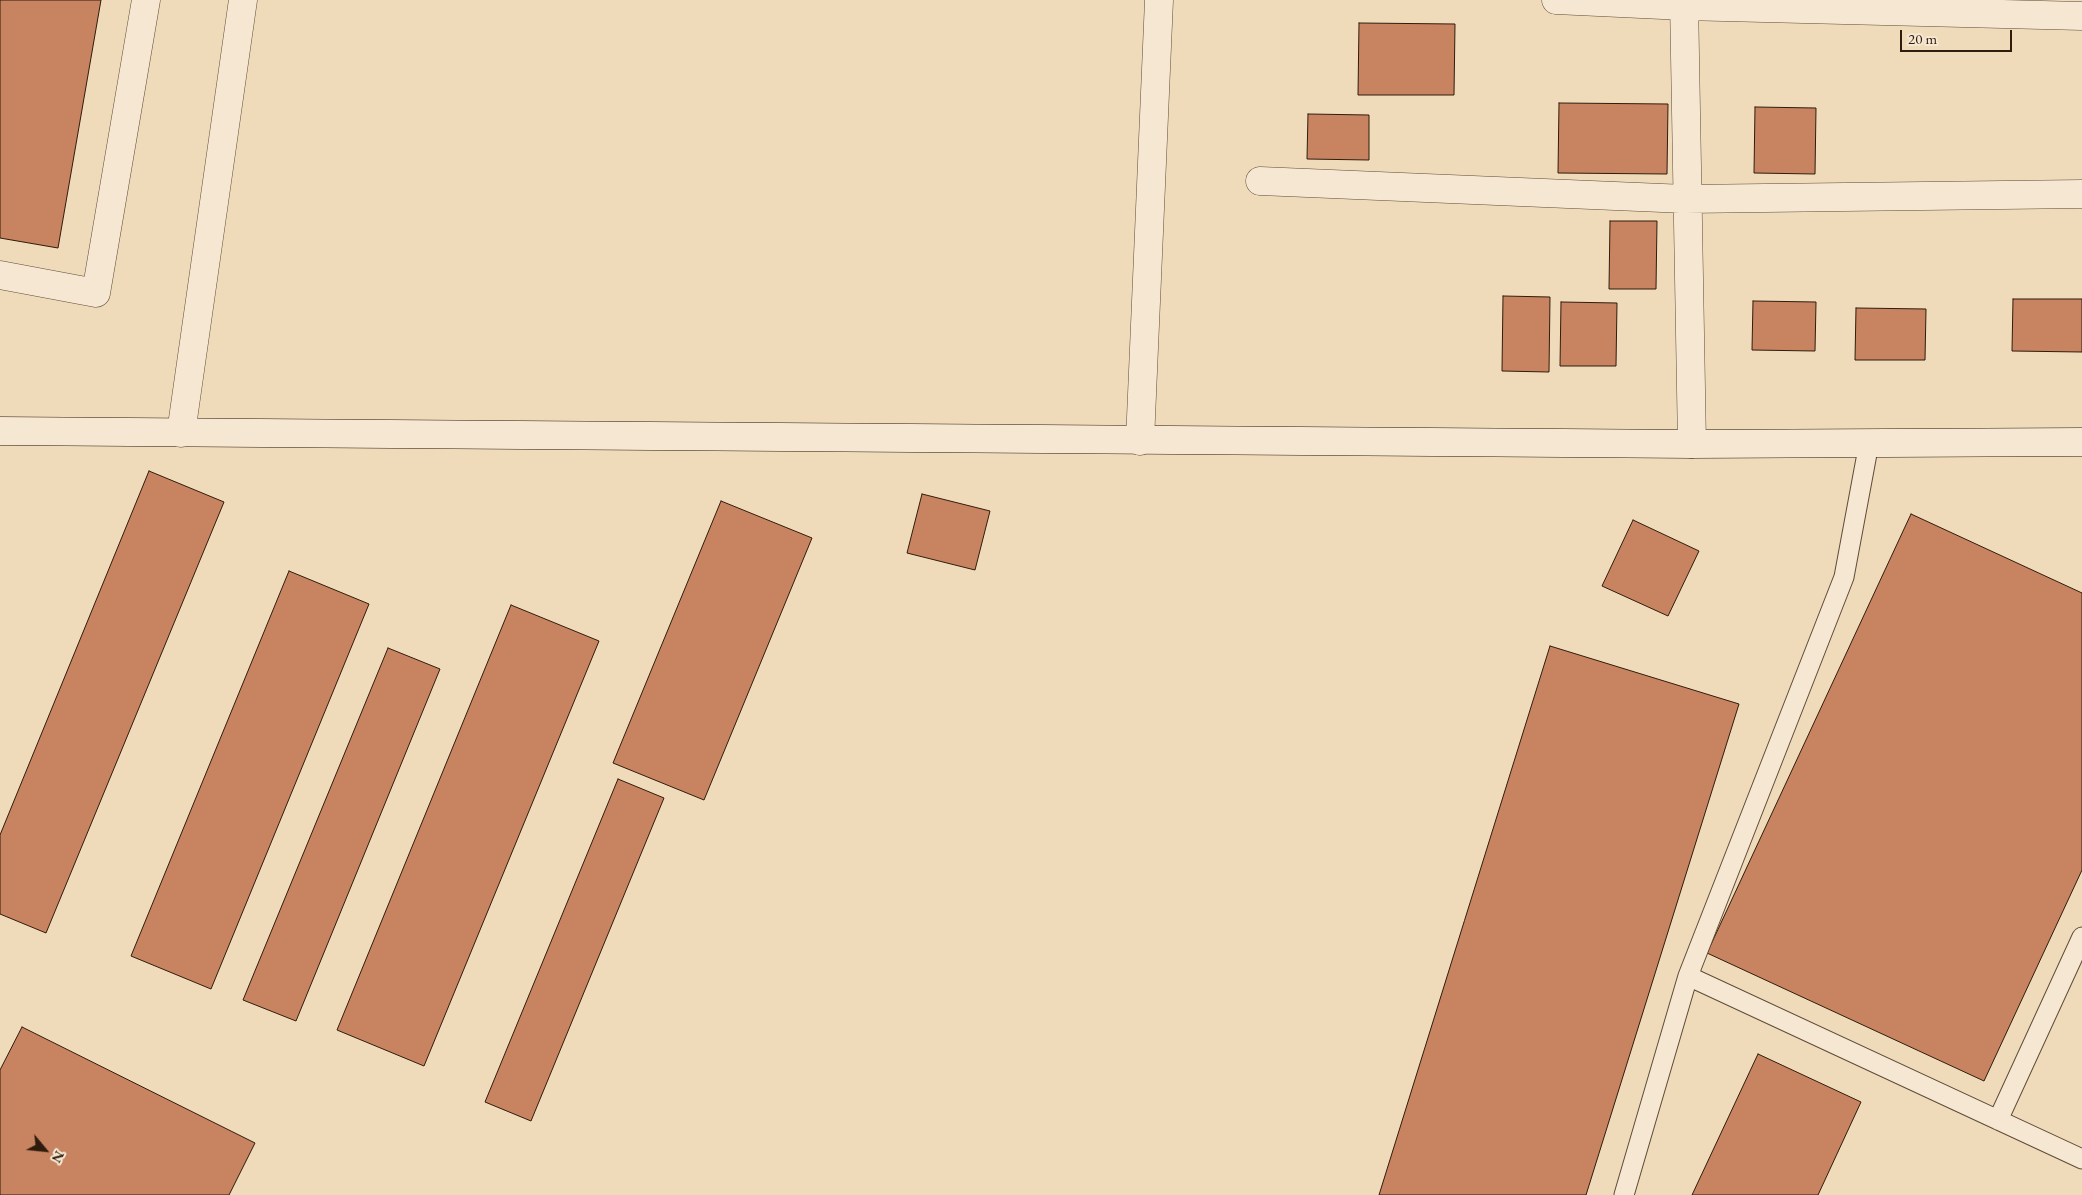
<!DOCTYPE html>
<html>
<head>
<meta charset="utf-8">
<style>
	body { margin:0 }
	#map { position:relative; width:2082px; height:1195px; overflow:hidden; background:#efdaba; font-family:"EB Garamond",serif }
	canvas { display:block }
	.north { position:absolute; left:20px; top:1125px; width:50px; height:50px; -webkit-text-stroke:4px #f5e7d2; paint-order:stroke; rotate:118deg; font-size:14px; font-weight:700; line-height:20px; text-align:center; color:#2f1c0d }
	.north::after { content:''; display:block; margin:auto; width:18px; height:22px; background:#2f1c0d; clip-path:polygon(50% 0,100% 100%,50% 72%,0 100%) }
	.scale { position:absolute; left:1900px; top:30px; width:112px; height:22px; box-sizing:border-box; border:2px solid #2f1c0d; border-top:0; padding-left:6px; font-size:15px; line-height:18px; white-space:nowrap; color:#2f1c0d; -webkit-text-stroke:4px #f5e7d2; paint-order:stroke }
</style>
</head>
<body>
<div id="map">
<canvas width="2082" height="1195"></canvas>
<div class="north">N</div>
<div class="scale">20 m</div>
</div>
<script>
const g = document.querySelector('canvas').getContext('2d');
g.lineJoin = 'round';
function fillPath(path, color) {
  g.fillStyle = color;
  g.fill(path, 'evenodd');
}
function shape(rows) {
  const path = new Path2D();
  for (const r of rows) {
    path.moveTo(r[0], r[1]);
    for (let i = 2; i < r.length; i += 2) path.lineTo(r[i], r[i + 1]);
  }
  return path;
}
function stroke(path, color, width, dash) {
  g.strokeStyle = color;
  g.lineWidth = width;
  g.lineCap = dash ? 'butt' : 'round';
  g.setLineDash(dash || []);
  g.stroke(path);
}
const building = shape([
	[0,0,101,0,58,248,0,238,0,0],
	[1359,23,1455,24,1454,95,1358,95,1359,23],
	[1559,103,1668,104,1667,174,1558,173,1559,103],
	[1755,107,1816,108,1815,174,1754,173,1755,107],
	[1308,114,1369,115,1369,160,1307,159,1308,114],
	[1610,221,1657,221,1656,289,1609,289,1610,221],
	[1503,296,1550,297,1549,372,1502,371,1503,296],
	[2013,299,2082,299,2082,352,2012,351,2013,299],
	[1753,301,1816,302,1815,351,1752,350,1753,301],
	[1561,302,1617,303,1616,366,1560,366,1561,302],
	[1856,308,1926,309,1925,360,1855,360,1856,308],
	[149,471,224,502,46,933,0,914,0,835,149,471],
	[922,494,990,511,975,570,907,553,922,494],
	[721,501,812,538,704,800,613,763,721,501],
	[1911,514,2082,593,2082,870,1984,1081,1707,953,1911,514],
	[1633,520,1699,551,1668,616,1602,586,1633,520],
	[289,571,369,604,211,989,131,956,289,571],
	[511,605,599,641,424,1066,337,1030,511,605],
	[1550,646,1739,704,1586,1195,1379,1195,1550,646],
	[388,648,440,669,296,1021,243,1000,388,648],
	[618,779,664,798,531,1121,485,1102,618,779],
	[22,1027,255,1143,229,1195,0,1195,0,1070,22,1027],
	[1758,1054,1861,1102,1818,1195,1692,1195,1758,1054]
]);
fillPath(building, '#c88361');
stroke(building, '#2f1c0d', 1);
const lane = shape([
	[1688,976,2082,1159],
	[1998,1120,2082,937],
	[1624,1195,1688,976,1844,577,1869,443]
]);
const street = shape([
	[1556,0,1684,6,2082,16],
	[1684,0,1692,444],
	[1260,181,1686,199,2082,194],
	[0,275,96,293,146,0],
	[181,433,243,0],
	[1140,441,1159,0]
]);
const secondary = shape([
	[0,431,1692,444,2082,442]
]);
stroke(lane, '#5f4c38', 21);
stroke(street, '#5f4c38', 29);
stroke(secondary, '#2f1c0d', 29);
stroke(lane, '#f5e7d2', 19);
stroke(street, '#f5e7d2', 28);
stroke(secondary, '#f5e7d2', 28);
</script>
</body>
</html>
